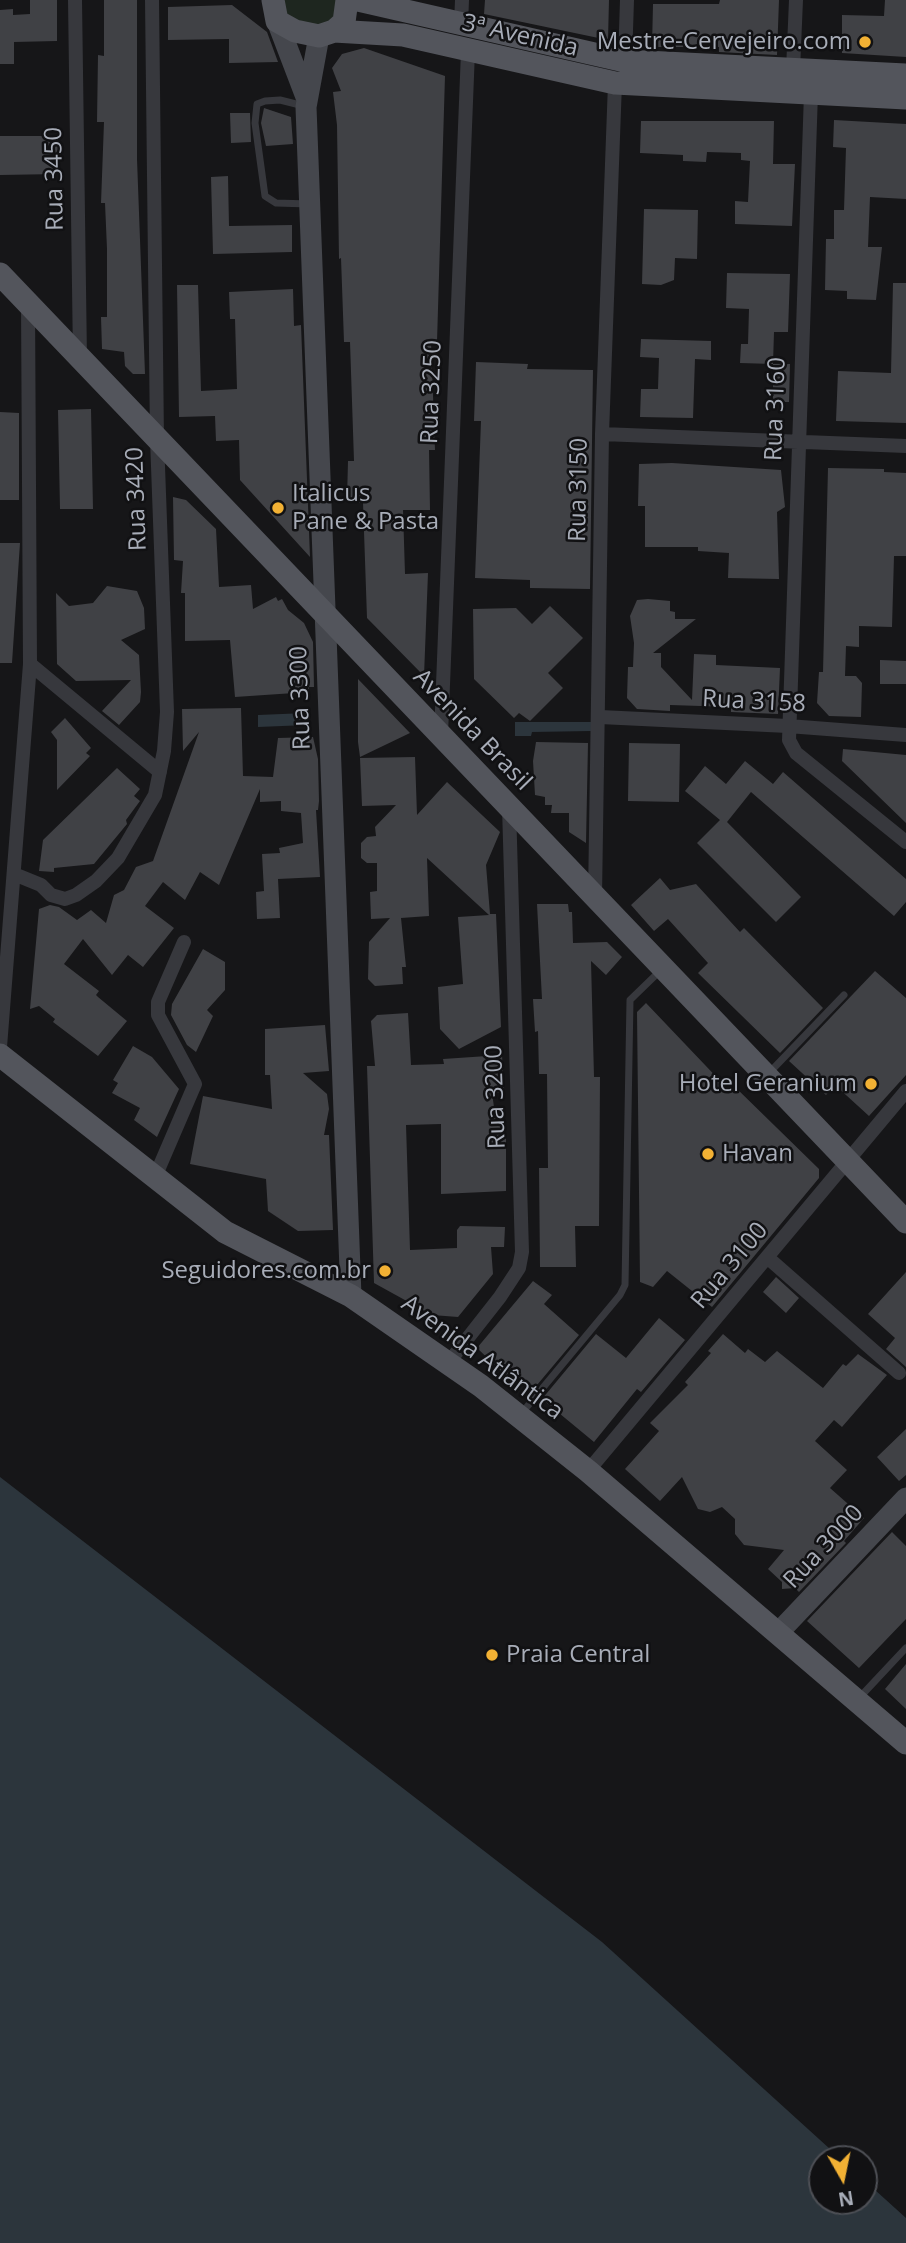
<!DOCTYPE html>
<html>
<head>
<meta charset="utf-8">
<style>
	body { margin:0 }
	#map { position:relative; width:906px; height:2243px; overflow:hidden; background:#161618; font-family:"Open Sans",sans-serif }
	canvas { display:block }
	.north { position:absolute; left:808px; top:2145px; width:70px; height:70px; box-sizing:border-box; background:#111113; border:2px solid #4d4f55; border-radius:50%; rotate:171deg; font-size:19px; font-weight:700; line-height:28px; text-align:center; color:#a8adb8 }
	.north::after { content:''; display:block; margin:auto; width:24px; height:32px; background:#f2b134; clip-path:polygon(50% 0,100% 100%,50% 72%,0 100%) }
</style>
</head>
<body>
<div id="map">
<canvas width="906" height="2243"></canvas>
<div class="north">N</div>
</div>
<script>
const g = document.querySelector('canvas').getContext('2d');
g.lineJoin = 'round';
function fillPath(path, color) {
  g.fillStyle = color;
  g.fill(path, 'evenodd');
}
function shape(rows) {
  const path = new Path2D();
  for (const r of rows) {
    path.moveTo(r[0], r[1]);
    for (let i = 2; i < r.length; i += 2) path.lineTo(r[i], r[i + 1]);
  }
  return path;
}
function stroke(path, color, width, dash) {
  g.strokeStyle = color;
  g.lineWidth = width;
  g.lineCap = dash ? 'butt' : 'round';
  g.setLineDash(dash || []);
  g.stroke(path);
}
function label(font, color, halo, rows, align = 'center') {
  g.font = font + ' "Open Sans",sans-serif';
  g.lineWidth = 5;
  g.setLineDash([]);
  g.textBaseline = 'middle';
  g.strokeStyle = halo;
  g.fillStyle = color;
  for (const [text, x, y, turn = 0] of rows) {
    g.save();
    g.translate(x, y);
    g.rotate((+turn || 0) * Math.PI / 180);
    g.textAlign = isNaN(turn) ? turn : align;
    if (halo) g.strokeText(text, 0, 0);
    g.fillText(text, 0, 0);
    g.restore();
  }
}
fillPath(shape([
	[281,0,338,0,336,20,315,27,286,17]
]), '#1e261f');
fillPath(shape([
	[306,713,307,725,258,727,258,715],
	[515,722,591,722,591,731,532,732,531,736,515,736],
	[0,1477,602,1942,841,2159,822,2159,822,2201,864,2201,864,2180,906,2218,906,2243,0,2243]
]), '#2c353c');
fillPath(shape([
	[30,0,57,0,57,41,14,42,14,64,0,64,0,10,13,9,13,15,30,14],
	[104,0,137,0,137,159,145,374,133,374,125,366,124,352,102,349,101,317,107,317,107,249,105,203,101,203,104,122,97,122,98,55,104,56],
	[485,0,609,0,608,40,484,14],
	[720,0,779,0,777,55,719,52,719,47,652,47,653,4,719,4],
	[885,0,906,0,906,57,842,53,842,15,884,16],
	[232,5,267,32,278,62,229,63,229,39,168,40,168,7],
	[364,48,445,76,437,342,431,342,435,450,429,450,430,510,403,510,405,574,428,573,424,676,367,618,363,503,356,503,356,498,347,499,348,461,354,461,350,342,344,342,341,258,339,259,337,125,333,92,341,91,332,68,342,54],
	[264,108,291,117,293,144,266,146,261,123],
	[230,113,250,113,251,142,231,143],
	[834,120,906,124,906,199,870,197,868,247,882,247,876,300,847,299,847,291,825,290,826,239,834,239,834,210,844,210,846,148,833,147],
	[641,121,774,121,773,164,795,164,792,226,735,224,735,201,748,202,750,161,741,160,741,153,707,152,706,162,683,161,683,155,640,153],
	[0,136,58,136,58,174,0,175],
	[228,176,229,226,292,225,292,252,213,254,211,177],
	[644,209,698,210,697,259,675,258,674,280,661,285,642,284],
	[727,273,790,274,788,332,774,332,773,364,740,363,741,344,748,344,749,309,726,308],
	[893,283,906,283,906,423,836,421,838,371,891,373],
	[177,285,198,285,201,391,237,389,235,319,230,319,229,292,293,289,294,326,301,325,310,557,240,480,239,440,216,441,215,416,179,417],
	[641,339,711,341,711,360,695,359,693,418,640,417,641,389,658,389,659,358,640,357],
	[476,362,528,364,527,369,593,370,590,589,530,588,530,580,475,578,481,421,474,421],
	[773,364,790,364,789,402,773,402],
	[91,409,93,509,60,509,58,410],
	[0,412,19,413,19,500,0,500],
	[672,463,781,470,785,507,777,512,779,579,728,578,729,553,698,551,698,547,645,547,645,506,638,506,639,464],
	[828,468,884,469,884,472,906,473,906,556,894,556,892,627,859,626,859,647,846,646,845,676,856,676,862,683,861,717,829,716,817,703,819,672,823,672],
	[173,497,186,500,216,529,219,587,251,585,253,609,276,597,278,601,282,599,288,610,304,623,313,642,314,687,309,687,309,692,235,697,230,640,185,641,185,593,181,593,183,561,174,560],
	[0,543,20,543,12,663,0,663],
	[107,586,137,591,144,608,145,629,121,640,139,655,141,692,140,702,119,725,102,711,131,680,76,681,57,664,56,593,69,606,93,603],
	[648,599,670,601,670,611,675,612,675,619,696,619,653,653,661,653,661,667,692,700,694,654,716,655,716,665,780,668,778,714,731,712,731,707,670,705,670,711,637,709,627,698,628,667,633,667,634,643,630,616,637,600],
	[550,606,583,638,548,673,563,688,530,721,519,713,514,718,474,679,473,609,516,608,532,624],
	[880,660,906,661,906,684,880,684],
	[358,679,410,733,360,757,358,742],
	[241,708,243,776,273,777,278,738,313,737,318,759,319,801,318,810,316,810,320,877,278,879,280,918,257,919,256,892,264,891,262,854,280,853,279,848,303,843,301,813,281,811,281,801,260,802,260,789,219,885,200,872,185,900,163,882,145,906,174,928,143,967,128,955,112,975,83,939,64,964,99,991,96,995,98,997,127,1021,98,1056,53,1022,55,1019,39,1006,30,1009,39,909,50,905,59,907,77,920,91,910,106,923,114,895,124,890,136,867,153,861,199,732,183,751,182,709],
	[65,718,91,748,86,753,90,756,57,790,57,740,51,732],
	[536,742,588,743,586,843,569,832,569,813,551,813,552,805,545,805,545,797,535,795,533,761],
	[629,743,680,744,679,802,628,801],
	[843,749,906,755,906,823,842,761],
	[415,757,417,815,447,782,500,832,486,865,490,914,496,914,501,1027,459,1049,440,1029,438,987,463,984,458,917,489,915,427,858,429,916,401,918,406,967,402,967,403,984,375,986,368,979,369,942,390,918,371,919,370,892,377,891,377,863,367,863,361,858,361,843,367,837,376,836,375,827,396,805,362,806,360,758],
	[745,761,773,784,783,772,906,879,906,902,894,916,751,792,727,822,801,897,776,922,697,843,720,820,685,791,705,766,726,784],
	[117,768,140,789,134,796,140,801,126,820,127,824,94,864,54,868,54,872,39,871,43,840],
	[660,878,670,890,696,884,740,932,744,928,823,1008,780,1053,698,973,708,963,668,919,654,931,631,905],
	[537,904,568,904,569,912,572,912,573,943,607,942,622,957,606,975,591,961,594,1077,600,1077,599,1226,575,1226,576,1267,540,1267,539,1168,548,1168,547,1074,539,1074,538,1031,535,1032,533,999,542,999],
	[203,949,225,962,225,990,207,1010,213,1016,196,1052,187,1045,171,1015,172,1004],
	[875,971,906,998,906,1075,869,1116,835,1085,826,1095,789,1061],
	[646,1003,725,1086,733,1085,819,1169,819,1178,712,1307,667,1271,653,1287,640,1282,637,1012],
	[408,1013,411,1065,444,1064,443,1059,502,1055,504,1092,492,1093,496,1121,504,1121,504,1137,506,1137,506,1191,441,1194,441,1124,406,1125,410,1250,457,1248,457,1230,460,1226,505,1227,504,1247,491,1247,493,1274,458,1317,432,1315,374,1283,367,1066,375,1066,371,1021,377,1015],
	[325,1025,329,1071,303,1073,327,1094,329,1109,324,1135,329,1135,333,1230,298,1231,268,1211,266,1179,190,1164,203,1096,272,1109,270,1075,265,1075,265,1029],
	[133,1046,152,1057,179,1089,157,1137,134,1120,140,1108,112,1093,118,1083,113,1080],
	[906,1272,906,1367,886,1349,895,1338,868,1314],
	[776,1277,799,1298,786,1313,763,1292],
	[533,1281,552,1295,544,1304,579,1335,532,1391,523,1383,519,1388,477,1348],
	[659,1318,685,1340,641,1392,637,1389,594,1442,542,1399,596,1334,626,1358],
	[723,1334,745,1353,748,1349,765,1362,777,1351,823,1388,843,1364,846,1366,858,1354,887,1375,842,1427,834,1420,815,1441,847,1470,830,1488,864,1518,844,1541,846,1543,799,1592,795,1588,782,1589,782,1582,768,1569,784,1550,744,1545,735,1534,735,1519,722,1507,710,1512,698,1509,682,1477,660,1501,625,1469,659,1431,650,1423,688,1385,685,1382,711,1353,708,1351],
	[906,1429,906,1475,899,1481,877,1457],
	[892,1532,906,1546,906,1619,859,1668,807,1621],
	[906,1664,906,1709,885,1689]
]), '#404145');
stroke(shape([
	[304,106,280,100,265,101,257,104,255,123,265,196,276,203,309,204],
	[769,1073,844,995],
	[521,1414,620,1295,625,1285,630,1000,662,969],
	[860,1697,906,1648]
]), '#37383d', 7);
stroke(shape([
	[75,0,80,358],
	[461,25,462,0],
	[625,61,627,0],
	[793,70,796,0],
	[811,93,789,740,796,753,906,842],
	[602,434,906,446],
	[30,664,160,772],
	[600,717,788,726,906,735],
	[441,735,468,51],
	[14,874,41,885,51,895,65,899,76,895,96,881,118,858,155,795,164,751,167,712,157,439,152,0],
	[595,897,602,434,615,83],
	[0,1047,30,664,28,303],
	[155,1177,195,1084,158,1015,158,1002,184,942],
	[767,1257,899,1373],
	[449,1362,500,1297,519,1268,522,1252,509,807],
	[588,1471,906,1091]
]), '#37383d', 14);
stroke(shape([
	[277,21,306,97],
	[319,36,306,107,351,1296],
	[779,1632,906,1498]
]), '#45474d', 21);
stroke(shape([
	[273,0,277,21,295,31,319,36,334,31,344,22,347,0],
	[358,0,625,61,906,75],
	[334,31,403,35,615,83,906,98],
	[0,274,906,1222],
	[0,1055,225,1232,351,1296,481,1386,588,1471,906,1743]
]), '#53555c', 23);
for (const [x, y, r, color] of [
	[865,42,7,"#f2b134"],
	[278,508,7,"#f2b134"],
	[871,1084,7,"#f2b134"],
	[708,1154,7,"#f2b134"],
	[385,1271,7,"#f2b134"],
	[492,1655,7,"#f2b134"]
]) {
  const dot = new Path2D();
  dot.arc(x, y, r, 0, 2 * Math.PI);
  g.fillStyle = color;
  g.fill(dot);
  stroke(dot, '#111113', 2.5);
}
label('24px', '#a8adb8', '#111113', [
	["3ª Avenida",520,36,13],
	["Rua 3450",55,179,-91],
	["Rua 3250",432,392,-88],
	["Rua 3160",776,409,-88],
	["Rua 3150",579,490,-89],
	["Rua 3420",137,499,-92],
	["Rua 3300",301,698,-92],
	["Rua 3158",754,702,3],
	["Avenida Brasil",472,730,46],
	["Rua 3200",496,1097,-92],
	["Rua 3100",730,1266,-50],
	["Avenida Atlântica",482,1358,36],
	["Rua 3000",824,1547,-47]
]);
label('24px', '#a8adb8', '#111113', [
	["Mestre-Cervejeiro.com",851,42],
	["Italicus",292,494,"left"],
	["Pane & Pasta",292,522,"left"],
	["Hotel Geranium",857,1084],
	["Havan",722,1154,"left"],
	["Seguidores.com.br",371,1271],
	["Praia Central",506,1655,"left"]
], 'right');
</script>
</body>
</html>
